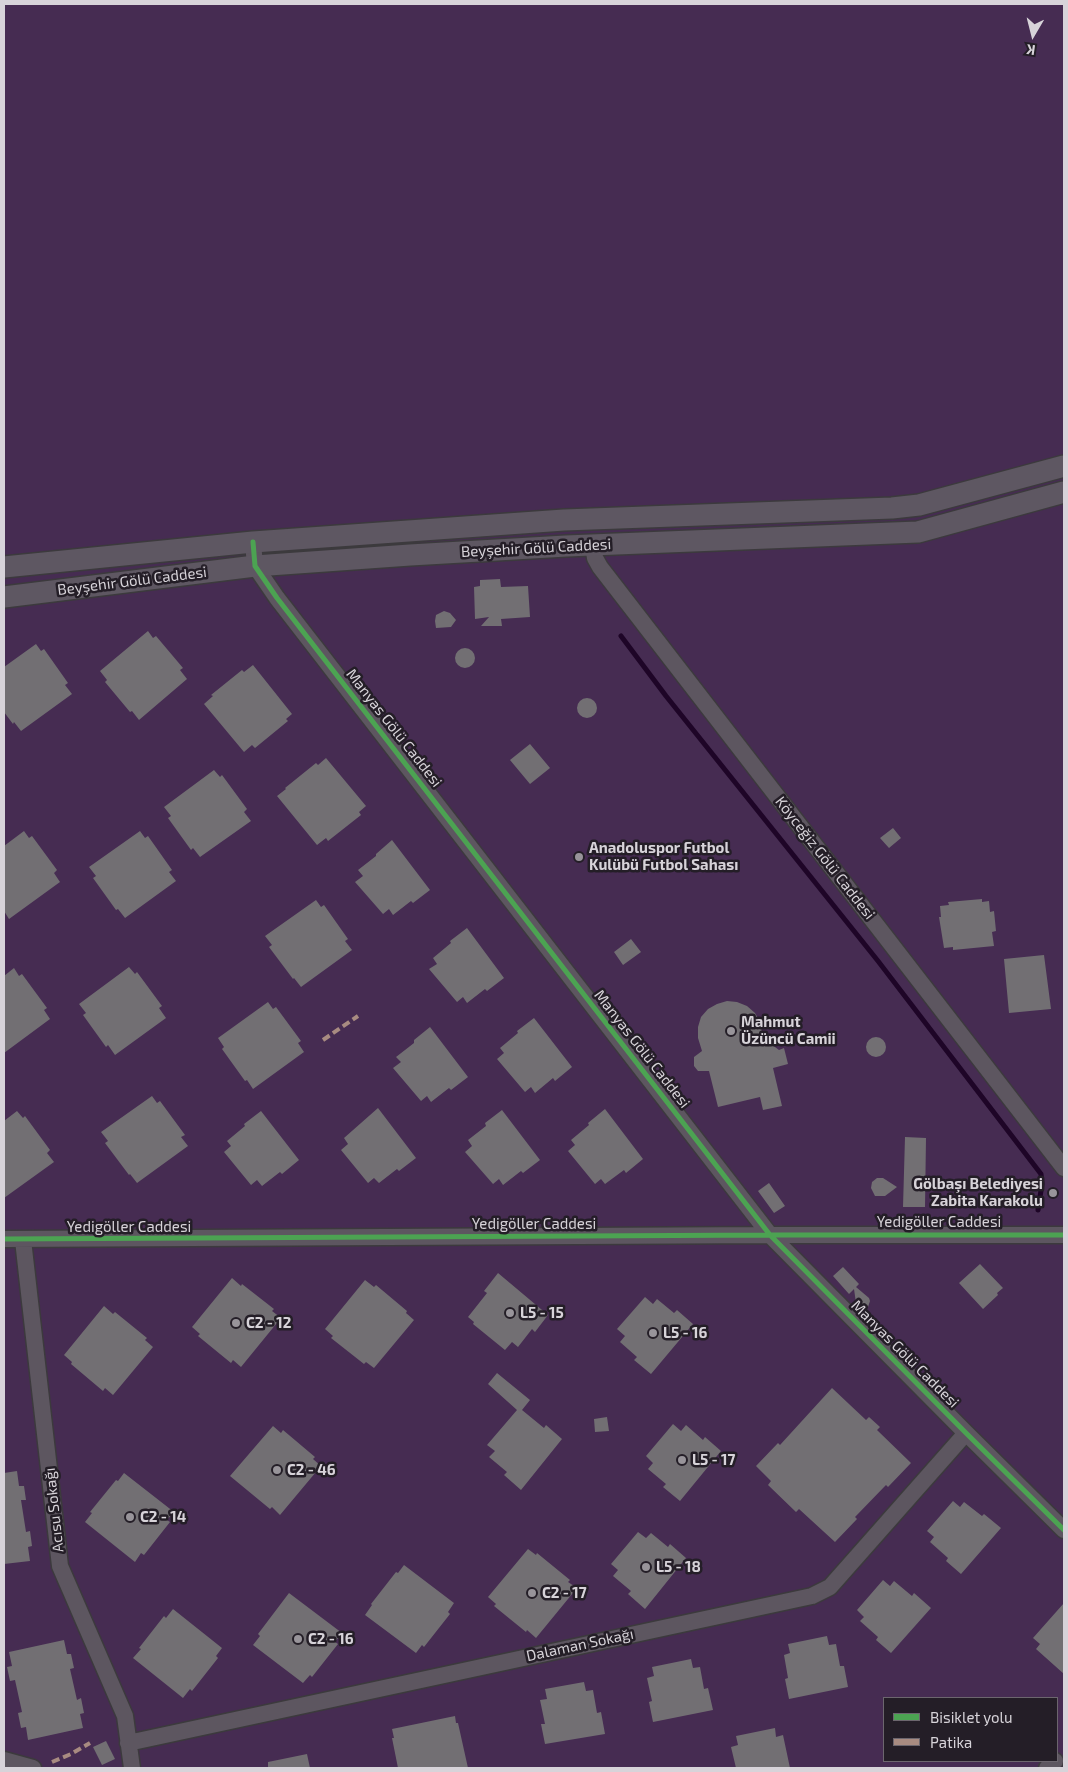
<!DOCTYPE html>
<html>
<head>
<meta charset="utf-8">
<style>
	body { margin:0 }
	#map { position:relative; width:1068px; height:1772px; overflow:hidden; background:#232025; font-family:"Exo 2",sans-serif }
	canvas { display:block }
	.frame { position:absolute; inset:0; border:5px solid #d7d3d9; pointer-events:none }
	.legend { position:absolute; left:883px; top:1697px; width:175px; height:65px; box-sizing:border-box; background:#241e27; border:1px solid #6c666e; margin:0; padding:6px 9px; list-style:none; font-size:15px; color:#d7d3d9 }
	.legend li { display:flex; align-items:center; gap:10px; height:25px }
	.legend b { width:25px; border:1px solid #6c666e }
	.north { position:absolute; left:1008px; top:10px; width:50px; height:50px; -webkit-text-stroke:4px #241e27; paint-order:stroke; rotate:188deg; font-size:14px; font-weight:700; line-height:20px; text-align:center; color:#d7d3d9 }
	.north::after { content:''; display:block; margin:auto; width:18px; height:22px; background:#d7d3d9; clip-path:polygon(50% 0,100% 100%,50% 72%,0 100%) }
</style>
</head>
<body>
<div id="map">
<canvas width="1068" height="1772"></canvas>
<div class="frame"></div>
<ul class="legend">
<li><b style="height:6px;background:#4ca352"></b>Bisiklet yolu</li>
<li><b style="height:6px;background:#a88b81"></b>Patika</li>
</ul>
<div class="north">K</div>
</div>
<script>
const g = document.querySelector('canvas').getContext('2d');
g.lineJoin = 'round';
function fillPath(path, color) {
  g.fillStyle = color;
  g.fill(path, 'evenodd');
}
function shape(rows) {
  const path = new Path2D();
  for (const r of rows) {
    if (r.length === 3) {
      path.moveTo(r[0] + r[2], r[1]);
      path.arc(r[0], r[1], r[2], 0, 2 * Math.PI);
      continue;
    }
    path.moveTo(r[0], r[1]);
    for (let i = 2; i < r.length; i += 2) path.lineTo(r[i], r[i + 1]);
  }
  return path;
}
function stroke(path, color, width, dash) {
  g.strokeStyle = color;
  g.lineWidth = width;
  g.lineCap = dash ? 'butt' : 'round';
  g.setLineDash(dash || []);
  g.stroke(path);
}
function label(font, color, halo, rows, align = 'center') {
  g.font = font + ' "Exo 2",sans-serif';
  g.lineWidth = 5;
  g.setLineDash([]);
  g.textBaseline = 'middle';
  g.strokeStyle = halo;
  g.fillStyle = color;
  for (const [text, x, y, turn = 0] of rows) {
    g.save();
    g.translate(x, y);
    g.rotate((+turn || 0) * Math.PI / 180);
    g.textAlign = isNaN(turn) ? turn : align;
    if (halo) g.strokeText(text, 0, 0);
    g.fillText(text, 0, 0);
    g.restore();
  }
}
fillPath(shape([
	[4,4,1064,4,1064,1768,4,1768],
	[884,1698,1057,1698,1057,1761,884,1761]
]), '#462c52');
stroke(shape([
	[621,636,666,696,878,961,1041,1174,1042,1184,1038,1210]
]), '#1e0527', 5);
fillPath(shape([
	[500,579,501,587,528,586,530,617,501,619,502,626,481,626,489,617,475,619,474,587,480,586,480,580],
	[444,611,450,613,456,620,451,627,436,628,435,621,436,615],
	[148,631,153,638,156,636,183,668,180,670,187,679,139,720,132,711,130,712,105,682,107,680,100,671],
	[36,644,41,651,44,649,68,683,65,685,72,694,21,731,14,722,13,724,4,712,4,667],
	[465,658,10],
	[253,665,292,714,286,719,288,721,255,748,252,745,244,752,204,704,213,696,211,695,242,670,244,672],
	[587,708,10],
	[530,744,550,768,530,784,510,760],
	[326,758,366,806,359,812,361,815,328,841,326,838,317,845,277,796,286,789,285,788,316,763,318,765],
	[214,770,220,777,222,775,247,809,244,812,251,821,200,857,193,848,191,850,168,818,171,816,164,807],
	[893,828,901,838,889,848,880,838],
	[24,831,29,838,32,836,57,870,54,873,60,882,9,919,4,911,4,846],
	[140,831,145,838,148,836,172,870,169,872,176,881,125,918,118,909,116,910,93,878,96,876,89,867],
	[392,840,430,890,413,903,411,901,393,915,389,909,383,914,355,882,363,876,358,870,376,856,376,854],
	[982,899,982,902,989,901,990,912,994,911,996,931,992,932,994,946,953,950,953,947,944,948,939,917,941,917,940,906,949,905,948,902],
	[316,900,321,907,324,905,348,939,345,941,352,950,301,987,294,978,293,979,269,947,272,945,265,936],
	[467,928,504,978,487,991,485,989,467,1003,463,997,457,1002,429,969,437,964,433,958,451,943,450,941],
	[631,939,641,952,623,965,614,952],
	[1044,955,1051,1009,1009,1013,1004,959],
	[129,967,135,974,137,972,162,1006,159,1008,166,1018,115,1055,108,1045,106,1047,83,1015,86,1013,79,1004],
	[14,968,19,976,22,974,47,1008,44,1010,50,1019,4,1053,4,976],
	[727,1001,737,1002,747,1006,755,1013,760,1022,763,1038,779,1050,784,1048,788,1064,773,1068,782,1106,763,1110,760,1097,718,1107,709,1071,698,1071,694,1066,694,1057,702,1051,698,1038,698,1027,701,1017,708,1009,717,1004],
	[268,1002,273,1009,276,1007,301,1041,298,1043,304,1052,253,1089,247,1080,245,1081,222,1049,224,1047,218,1038],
	[534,1018,572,1067,555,1081,553,1078,535,1093,531,1087,525,1092,497,1059,504,1053,500,1048,518,1033,517,1031],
	[430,1027,468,1077,451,1090,449,1088,431,1102,427,1096,421,1101,393,1068,401,1062,396,1057,414,1043,414,1040],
	[876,1047,10],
	[152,1096,157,1103,160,1101,185,1135,181,1137,188,1146,137,1183,130,1174,129,1175,105,1143,108,1141,101,1132],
	[378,1108,416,1158,399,1171,397,1169,379,1183,374,1178,368,1183,341,1150,348,1144,344,1138],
	[605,1109,643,1159,626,1173,624,1170,605,1184,601,1179,595,1184,568,1151,575,1145,571,1140,589,1125,588,1123],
	[502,1110,540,1160,523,1173,521,1171,503,1185,499,1179,493,1184,465,1152,472,1146,468,1140,486,1126,485,1123],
	[17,1111,23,1118,25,1116,50,1150,47,1153,54,1162,4,1198,4,1121],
	[261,1111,299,1160,282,1174,280,1172,262,1186,257,1180,251,1185,224,1152,231,1146,227,1141,245,1126,244,1124],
	[905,1137,926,1138,925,1207,903,1207],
	[877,1178,883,1178,897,1187,885,1196,875,1196,871,1188,872,1182],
	[769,1183,785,1206,774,1213,758,1191],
	[980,1264,1003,1288,997,1293,998,1295,983,1309,959,1283],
	[843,1267,859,1284,856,1287,869,1298,870,1301,868,1307,859,1306,856,1303,854,1289,849,1294,833,1276],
	[498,1273,548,1315,535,1332,532,1329,518,1347,512,1342,505,1350,473,1324,474,1322,468,1317,487,1293,484,1291],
	[232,1278,241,1286,242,1284,274,1309,272,1311,281,1318,241,1367,233,1360,231,1363,198,1336,200,1334,192,1327],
	[365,1280,374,1287,376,1285,407,1311,406,1313,414,1320,374,1368,366,1362,364,1364,331,1338,333,1336,325,1329],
	[645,1297,653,1304,657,1299,674,1313,677,1310,693,1324,651,1374,634,1360,637,1357,620,1342,625,1336,617,1329],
	[104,1306,113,1314,115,1312,147,1338,145,1340,153,1347,113,1395,105,1388,103,1391,71,1364,72,1362,64,1355],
	[497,1373,530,1400,522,1410,544,1428,546,1425,562,1439,521,1490,504,1475,507,1472,489,1457,495,1451,487,1445,517,1410,488,1384],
	[832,1388,866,1420,869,1417,880,1427,877,1430,911,1463,888,1487,886,1485,855,1517,857,1519,835,1542,799,1509,796,1512,768,1485,771,1481,756,1466,778,1443,780,1445],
	[607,1417,609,1431,595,1432,594,1419],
	[673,1424,681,1431,686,1425,703,1440,705,1437,721,1451,680,1501,663,1487,666,1484,648,1469,653,1463,646,1456],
	[273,1426,281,1433,283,1430,315,1457,313,1459,321,1466,280,1515,272,1507,270,1509,230,1476],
	[17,1471,19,1486,24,1486,26,1500,21,1500,26,1532,30,1531,32,1546,28,1547,30,1561,4,1564,4,1473],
	[124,1473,174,1512,167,1520,170,1522,144,1555,141,1553,135,1562,85,1522,92,1513,90,1512,116,1480,118,1481],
	[953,1501,960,1507,964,1502,982,1516,984,1514,1001,1528,961,1574,946,1561,948,1558,930,1542,934,1537,927,1531],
	[638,1532,646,1538,651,1533,668,1547,670,1544,686,1558,645,1609,628,1594,631,1591,613,1576,618,1570,611,1564],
	[528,1549,536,1555,537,1553,570,1580,568,1582,577,1588,536,1638,527,1630,526,1632,494,1606,496,1604,488,1597],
	[404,1565,454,1603,448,1612,450,1614,424,1647,422,1645,416,1653,365,1615,372,1605,371,1604,396,1572,398,1573],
	[883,1580,890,1586,894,1581,912,1596,914,1593,931,1608,891,1653,876,1640,878,1637,860,1621,864,1617,857,1610],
	[289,1593,342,1633,335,1642,338,1644,312,1677,310,1675,303,1683,253,1645,260,1636,258,1634],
	[1064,1603,1064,1674,1036,1649,1040,1644,1033,1638],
	[173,1609,222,1648,216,1656,218,1658,192,1691,190,1689,183,1698,133,1658,141,1649,139,1648,164,1616,166,1618],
	[827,1636,829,1645,836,1644,840,1666,844,1666,848,1687,789,1699,785,1679,788,1678,784,1655,790,1653,788,1644],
	[64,1640,67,1654,71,1654,74,1668,70,1669,77,1700,81,1698,84,1713,80,1714,83,1728,28,1740,26,1727,21,1728,18,1713,22,1712,15,1680,10,1681,7,1667,12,1666,9,1652],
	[691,1659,693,1668,700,1667,704,1689,708,1688,713,1710,653,1722,649,1702,652,1701,647,1678,654,1676,652,1667],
	[584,1682,586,1691,593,1690,597,1713,601,1712,605,1734,545,1744,541,1724,545,1724,540,1700,547,1699,545,1689],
	[455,1716,456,1723,458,1723,468,1768,398,1768,392,1738,394,1738,392,1729],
	[775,1728,776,1737,783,1735,790,1768,736,1768,731,1747,738,1745,736,1736],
	[106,1741,115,1759,102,1765,93,1747],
	[307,1754,310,1768,268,1768,268,1762]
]), '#726f73');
const minor = shape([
	[253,542,255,566,277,598,770,1235,966,1433,1064,1530],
	[593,545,595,558,600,567,1064,1168],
	[4,1239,770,1235,1064,1235],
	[23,1240,60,1566,125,1716,132,1768],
	[128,1743,812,1596,830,1587,966,1433],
	[4,1760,33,1768],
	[1047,1768,1055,1761]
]);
const major = shape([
	[4,567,253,542,564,520,892,508,919,505,1064,466],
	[4,597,255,566,410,555,566,546,918,532,1064,492]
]);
stroke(minor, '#3c3a3d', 19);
stroke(major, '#3c3a3d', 24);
stroke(minor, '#5d5660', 16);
stroke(major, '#5e5762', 21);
stroke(shape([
	[323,1040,358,1016],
	[52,1762,71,1754,90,1743]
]), '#a88b81', 4, [8, 4]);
stroke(shape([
	[253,542,255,566,277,598,770,1235,966,1433,1064,1530],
	[4,1239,770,1235,1064,1235]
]), '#4ca352', 5);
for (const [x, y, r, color] of [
	[579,857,5,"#98949a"],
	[731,1031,5,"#98949a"],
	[1053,1193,5,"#98949a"],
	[510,1313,5,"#98949a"],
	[236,1323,5,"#98949a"],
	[653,1333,5,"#98949a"],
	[682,1460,5,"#98949a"],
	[277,1470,5,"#98949a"],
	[130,1517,5,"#98949a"],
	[646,1567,5,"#98949a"],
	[532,1593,5,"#98949a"],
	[298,1639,5,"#98949a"]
]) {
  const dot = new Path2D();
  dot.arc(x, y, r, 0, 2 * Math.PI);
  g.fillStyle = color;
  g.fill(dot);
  stroke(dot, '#241e27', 2);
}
label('15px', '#d7d3d9', '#241e27', [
	["Beyşehir Gölü Caddesi",536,548,-3],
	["Beyşehir Gölü Caddesi",132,581,-7],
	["Manyas Gölü Caddesi",394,728,52],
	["Köyceğiz Gölü Caddesi",825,858,52],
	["Manyas Gölü Caddesi",642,1049,52],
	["Yedigöller Caddesi",939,1222],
	["Yedigöller Caddesi",534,1224],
	["Yedigöller Caddesi",129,1227],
	["Manyas Gölü Caddesi",905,1354,45],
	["Acısu Sokağı",54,1510,-96],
	["Dalaman Sokağı",580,1645,-12]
]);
label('bold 15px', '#d7d3d9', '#241e27', [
	["Anadoluspor Futbol",589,848],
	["Kulübü Futbol Sahası",589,865],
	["Mahmut",741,1022],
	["Üzüncü Camii",741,1039],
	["Gölbaşı Belediyesi",1043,1184,"right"],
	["Zabita Karakolu",1043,1201,"right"],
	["L5 - 15",520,1313],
	["C2 - 12",246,1323],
	["L5 - 16",663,1333],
	["L5 - 17",692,1460],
	["C2 - 46",287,1470],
	["C2 - 14",140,1517],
	["L5 - 18",656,1567],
	["C2 - 17",542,1593],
	["C2 - 16",308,1639]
], 'left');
</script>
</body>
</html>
